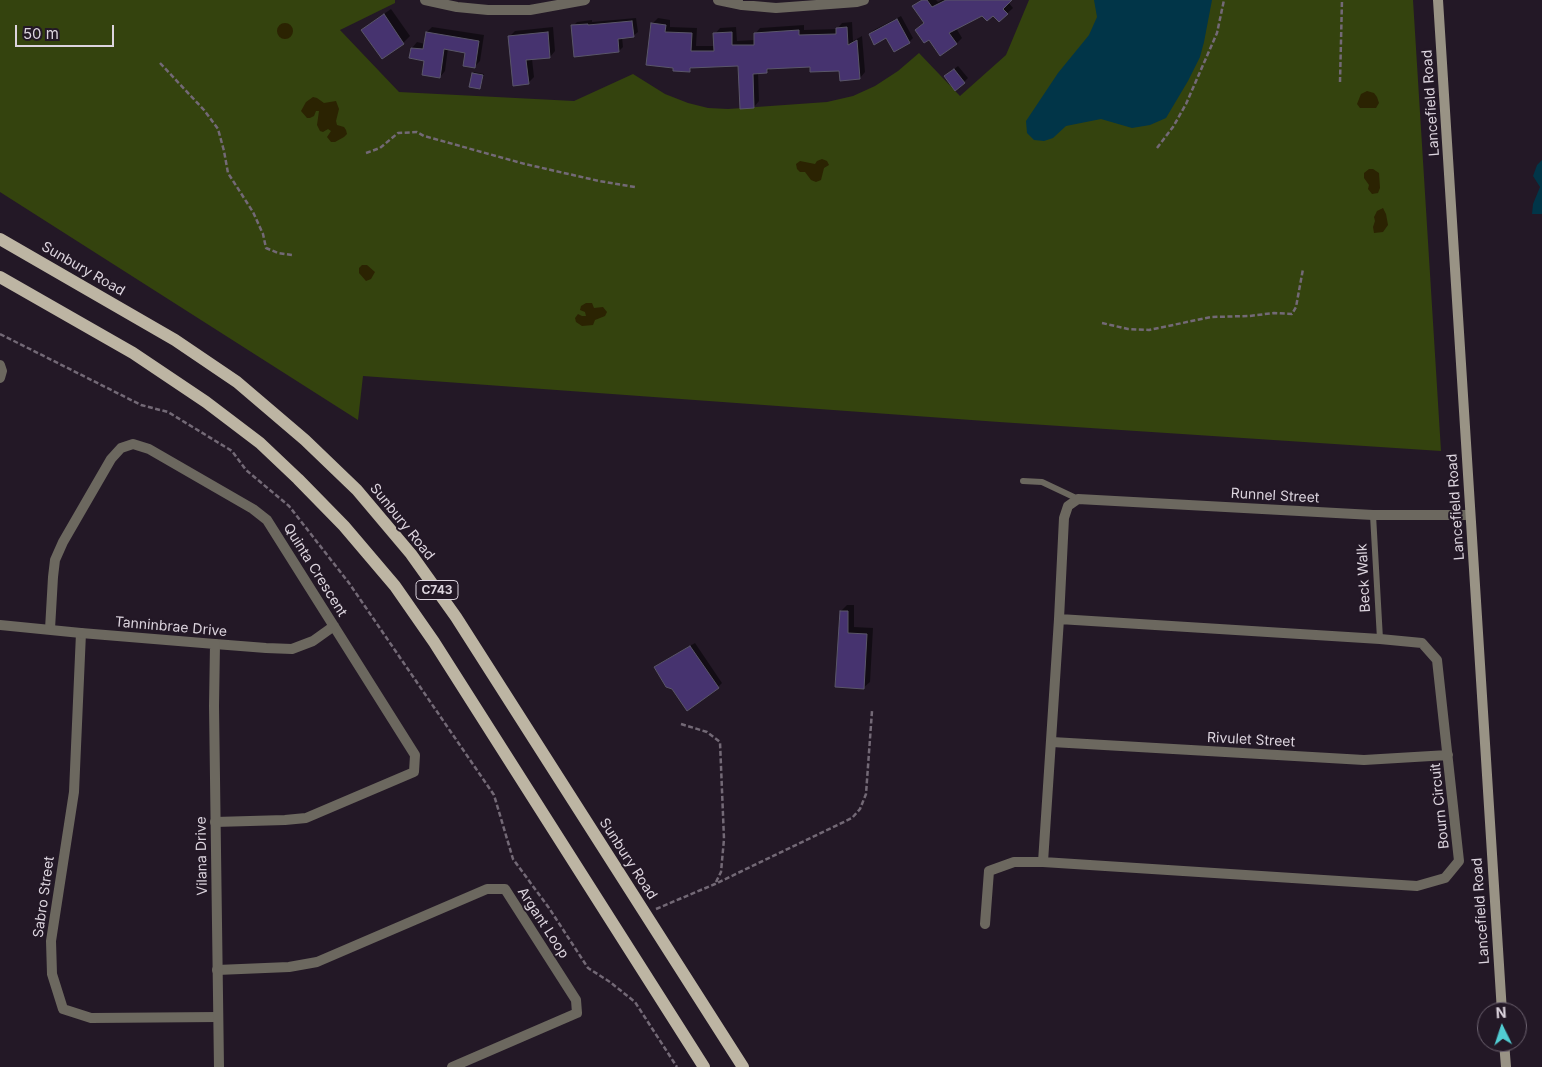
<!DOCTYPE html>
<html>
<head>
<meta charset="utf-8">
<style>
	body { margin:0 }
	#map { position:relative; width:1542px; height:1067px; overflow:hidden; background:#231826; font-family:Inter,sans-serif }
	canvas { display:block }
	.north { position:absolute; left:1477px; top:1002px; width:50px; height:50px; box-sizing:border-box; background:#231826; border:1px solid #6d6370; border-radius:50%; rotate:356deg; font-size:14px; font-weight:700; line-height:20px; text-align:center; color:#dcd4de }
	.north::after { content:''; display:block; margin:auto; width:18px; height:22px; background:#51ccd2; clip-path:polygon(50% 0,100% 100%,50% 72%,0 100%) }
	.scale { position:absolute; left:15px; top:25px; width:99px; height:22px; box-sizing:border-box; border:2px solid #dcd4de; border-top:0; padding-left:6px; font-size:15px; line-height:18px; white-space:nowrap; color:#dcd4de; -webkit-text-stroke:4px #231826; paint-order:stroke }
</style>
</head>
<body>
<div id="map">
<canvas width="1542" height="1067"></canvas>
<div class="north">N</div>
<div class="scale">50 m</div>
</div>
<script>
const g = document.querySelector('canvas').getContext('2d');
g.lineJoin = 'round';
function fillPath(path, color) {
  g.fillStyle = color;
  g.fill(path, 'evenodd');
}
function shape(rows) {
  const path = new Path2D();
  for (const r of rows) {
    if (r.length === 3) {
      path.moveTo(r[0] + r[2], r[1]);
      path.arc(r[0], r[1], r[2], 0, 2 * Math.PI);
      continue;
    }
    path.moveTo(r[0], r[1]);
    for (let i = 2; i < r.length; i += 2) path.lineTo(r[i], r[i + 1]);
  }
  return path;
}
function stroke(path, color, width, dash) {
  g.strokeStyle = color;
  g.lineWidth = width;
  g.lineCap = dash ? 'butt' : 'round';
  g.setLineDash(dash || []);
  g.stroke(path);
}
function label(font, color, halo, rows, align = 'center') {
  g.font = font + ' Inter,sans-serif';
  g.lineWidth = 4;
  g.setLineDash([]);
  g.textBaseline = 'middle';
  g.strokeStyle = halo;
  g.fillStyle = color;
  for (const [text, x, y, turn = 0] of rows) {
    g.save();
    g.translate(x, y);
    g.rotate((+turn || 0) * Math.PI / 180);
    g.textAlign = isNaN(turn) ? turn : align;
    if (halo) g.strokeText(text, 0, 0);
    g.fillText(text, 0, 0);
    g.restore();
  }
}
fillPath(shape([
	[0,0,395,0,395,3,340,30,399,92,574,101,633,74,665,94,688,103,708,108,728,109,827,102,853,96,875,86,898,71,919,53,960,96,1006,55,1029,0,1413,0,1441,451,999,422,363,376,358,420,0,192]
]), '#34430e');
fillPath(shape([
	[285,31,8],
	[1367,91,1374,93,1377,97,1379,103,1376,108,1360,108,1357,104,1361,94],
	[313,97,317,98,324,103,336,101,339,109,336,121,337,125,344,127,346,130,347,134,344,137,335,142,331,142,327,137,331,131,328,129,323,132,320,131,317,125,319,111,316,111,314,116,310,118,307,118,301,111,306,102],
	[822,159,827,161,829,165,824,168,821,180,816,182,811,180,805,172,800,172,797,169,796,164,800,161,815,164,817,161],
	[1369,169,1373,169,1379,173,1380,188,1378,193,1372,194,1368,189,1369,185,1364,178,1364,173],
	[1383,208,1386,214,1388,225,1383,232,1374,233,1373,227,1375,221,1374,217,1377,211],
	[362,265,367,265,375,272,371,279,366,281,359,273,359,268],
	[586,303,592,303,594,308,603,307,607,312,605,316,595,320,593,325,582,326,576,322,575,318,578,314,582,316,586,316,585,312,580,310,581,306]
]), '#2b2302');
fillPath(shape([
	[1094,0,1212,0,1204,42,1200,57,1188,81,1166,118,1150,125,1132,128,1101,119,1066,126,1053,138,1044,141,1034,140,1027,133,1026,121,1058,73,1089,35,1097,17],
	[1542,160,1542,214,1532,214,1533,204,1540,187,1533,176,1537,165]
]), '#013548');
fillPath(shape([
	[921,0,936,0,938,2,942,0,1010,0,1008,2,1013,8,999,21,993,14,983,15,956,28,962,38,956,44,929,38,917,30,925,22,914,7],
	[391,9,410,36,403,43,382,58,363,30,369,24],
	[901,16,913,38,909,42,870,34,874,30],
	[636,18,638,32,633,36,622,37,623,47,619,51,573,26,577,22,592,20,592,22],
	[658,18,670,20,670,27,697,28,696,46,715,46,715,34,720,28,736,27,737,41,755,40,755,34,760,28,804,25,804,30,837,29,842,23,852,22,853,41,862,36,865,72,860,78,840,70,811,65,771,68,767,72,758,72,759,101,754,107,739,64,694,66,689,71,674,67,652,24],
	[432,27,484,35,480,61,474,67,466,52,448,48,445,71,440,77,425,59,412,48,417,42,425,44,427,32],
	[553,27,555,51,550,57,532,59,534,77,528,83,509,37,515,31],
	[958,66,968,78,964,82,950,72],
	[474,72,484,74,481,86,480,88,473,74],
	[847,605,854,605,854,627,873,628,870,682,863,688,841,611],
	[695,643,722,683,718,687,673,688,655,667,660,663]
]), '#0007');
const building = shape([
	[922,0,927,0,932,7,946,0,1012,0,1003,9,1008,14,999,22,993,16,987,21,982,16,949,33,957,44,940,56,929,40,924,43,915,30,924,23,912,6,922,0],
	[384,14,404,44,382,59,361,30,384,14],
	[897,19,910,43,894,52,886,38,874,45,869,34,897,19],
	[632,21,634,37,618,39,619,52,574,57,571,25,588,24,588,25,632,21],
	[651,23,666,25,665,32,692,33,691,51,714,51,713,33,732,32,732,45,754,45,754,33,799,30,799,35,836,34,836,28,847,27,848,45,857,40,860,79,840,81,839,71,810,72,810,67,767,69,767,73,753,74,754,108,740,109,738,66,690,68,690,72,673,71,673,68,646,65,651,23],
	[426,32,479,41,475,68,463,66,465,53,444,49,440,78,422,75,424,61,409,58,411,48,423,49,426,32],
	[548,32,550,58,526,60,529,84,513,86,508,36,548,32],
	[954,69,965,83,955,91,944,76,954,69],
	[472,73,483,75,480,89,469,87,472,73],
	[840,611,848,611,848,633,867,634,864,689,835,687,840,611],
	[690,646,719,688,687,711,672,689,666,687,654,667,690,646]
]);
fillPath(building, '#46336f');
stroke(building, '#5a5669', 1);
stroke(shape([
	[160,63,204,110,218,129,224,151,228,173,253,212,263,234,266,248,278,253,292,255],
	[1340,82,1342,0],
	[1157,148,1173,127,1186,104,1217,33,1224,0],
	[366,153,380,148,398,133,417,132,424,136,525,164,599,181,635,187],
	[1102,323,1128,329,1149,330,1211,317,1249,316,1274,313,1292,314,1296,307,1303,269],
	[0,334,141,405,168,412,232,451,246,470,289,506,349,583,494,795,513,859,549,908,588,968,610,982,635,1002,677,1067],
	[681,724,707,732,720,742,724,839,721,872,716,882],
	[656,909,715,884,852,818,860,809,866,794,872,711]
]), '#736976', 2.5, [5, 2.5]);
stroke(shape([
	[1023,481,1042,482,1078,499],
	[1373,515,1380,639]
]), '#6c685f', 6);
stroke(shape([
	[425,0,457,7,488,10,530,10,585,0],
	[718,0,742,5,776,8,857,2,864,0],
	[0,365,2,371,0,378],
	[50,629,53,577,55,560,63,542,111,459,121,448,133,444,149,449,253,509,267,520,415,755,414,772,306,818,285,820,215,822],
	[81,633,74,792,51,941,52,974,63,1009,91,1018,218,1017],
	[215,644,266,648,292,649,313,641,334,626],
	[1052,742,1364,760,1448,755],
	[1043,862,1059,619,1064,518,1068,506,1078,499,1373,515,1470,515],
	[985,924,989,871,1014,862,1043,862,1417,886,1445,878,1459,861,1437,660,1422,643,1380,639,1059,619],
	[217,970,289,967,317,962,487,889,505,889,576,1000,577,1013,452,1067]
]), '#6c685f', 10);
stroke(shape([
	[0,625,81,633,215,644,214,706,219,1067]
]), '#6c685f', 10);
stroke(shape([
	[1438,0,1502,1012],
	[1504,1042,1506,1067]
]), '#999385', 10);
stroke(shape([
	[0,239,175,340,237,382,305,440,357,490,411,554,456,617,743,1067],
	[0,277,133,353,206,402,260,443,298,479,344,526,395,586,434,642,704,1067]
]), '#bdb5a3', 12);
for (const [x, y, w] of [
	[437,590,42]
]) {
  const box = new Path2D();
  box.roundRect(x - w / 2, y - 9.5, w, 19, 4);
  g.fillStyle = '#231826';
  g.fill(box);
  stroke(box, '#dcd4de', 1);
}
label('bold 12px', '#dcd4de', null, [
	["C743",437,590]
]);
label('14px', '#dcd4de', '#231826', [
	["Lancefield Road",1431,103,-94],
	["Sunbury Road",83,269,30],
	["Runnel Street",1275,496,3],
	["Lancefield Road",1456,507,-94],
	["Sunbury Road",402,522,51],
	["Quinta Crescent",315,570,58],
	["Beck Walk",1364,578,-93],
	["Tanninbrae Drive",171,627,5],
	["Rivulet Street",1251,740,3],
	["Bourn Circuit",1440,806,-96],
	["Vilana Drive",202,856,-91],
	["Sunbury Road",628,859,57],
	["Sabro Street",44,897,-82],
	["Lancefield Road",1481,911,-94],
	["Argant Loop",543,923,57]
]);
</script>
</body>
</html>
